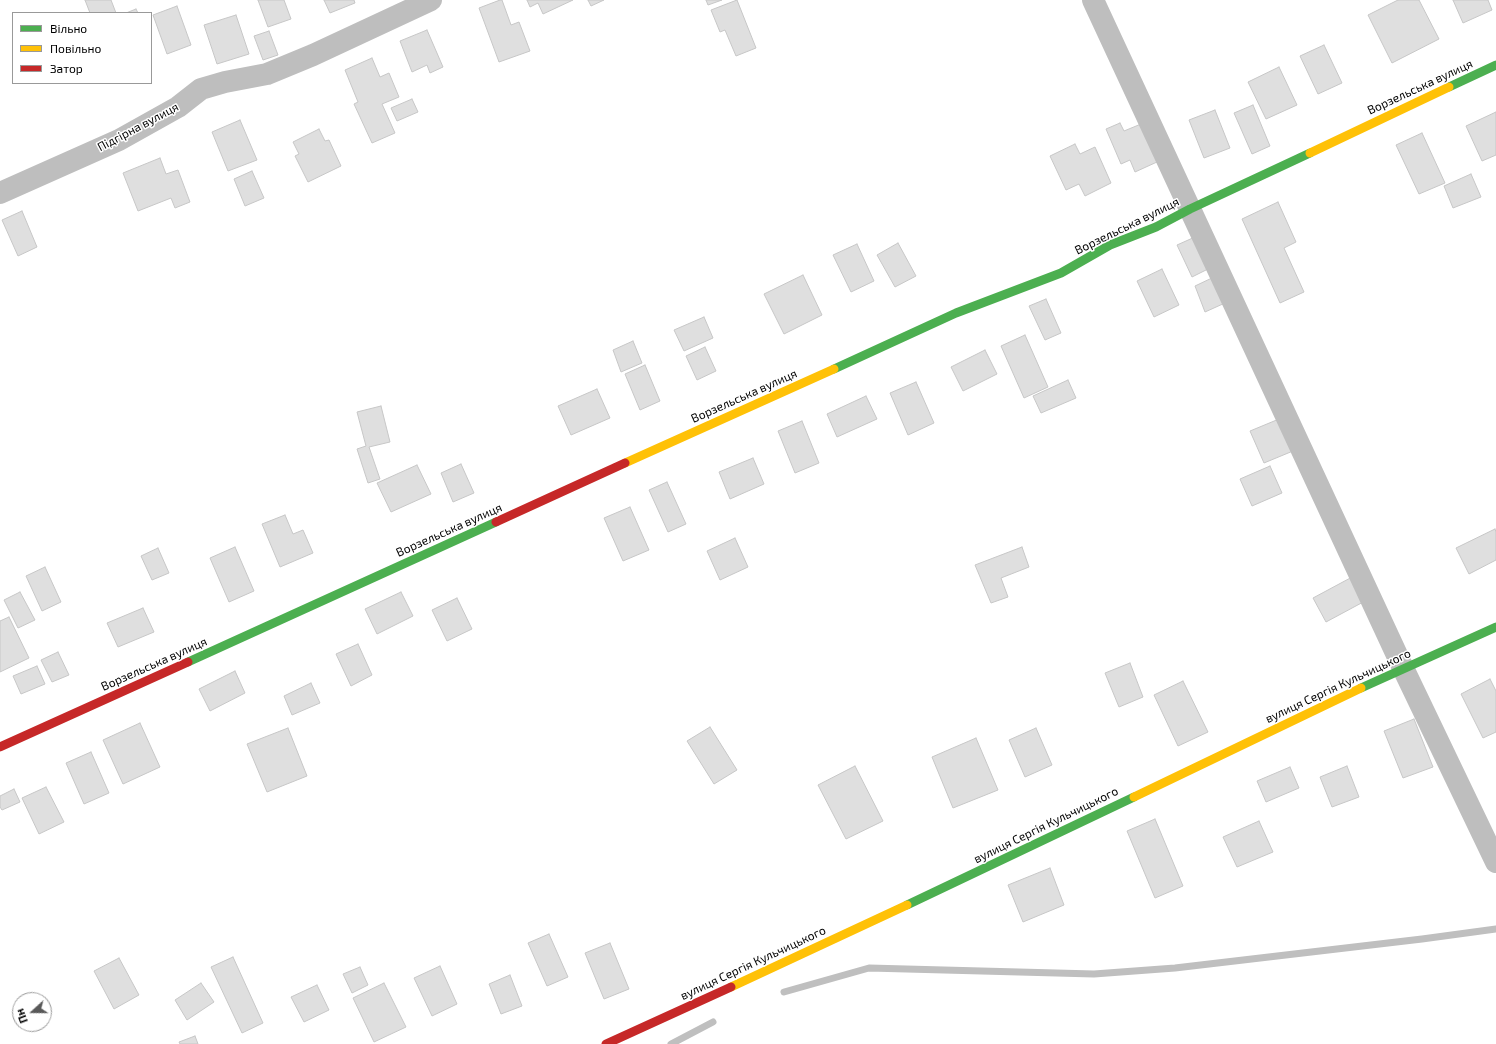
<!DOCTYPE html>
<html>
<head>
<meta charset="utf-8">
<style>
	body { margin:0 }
	#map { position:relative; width:1496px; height:1044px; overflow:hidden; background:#fff; font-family:"Exo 2",sans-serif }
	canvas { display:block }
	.legend { position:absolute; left:12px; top:12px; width:140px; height:72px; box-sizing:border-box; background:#fff; border:1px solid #999; margin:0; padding:5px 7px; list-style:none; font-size:12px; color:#000 }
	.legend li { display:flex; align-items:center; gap:8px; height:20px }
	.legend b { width:20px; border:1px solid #999 }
	.north { position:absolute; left:12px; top:992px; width:40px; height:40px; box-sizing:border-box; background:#fff; border:1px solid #999; border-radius:50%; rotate:249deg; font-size:11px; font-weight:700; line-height:16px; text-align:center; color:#000 }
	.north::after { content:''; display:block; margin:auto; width:14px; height:18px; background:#595959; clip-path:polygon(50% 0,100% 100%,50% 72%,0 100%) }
</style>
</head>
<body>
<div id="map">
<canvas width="1496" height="1044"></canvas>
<ul class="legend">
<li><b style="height:5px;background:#4caf50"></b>Вільно</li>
<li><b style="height:5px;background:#ffc107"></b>Повільно</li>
<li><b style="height:5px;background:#c62828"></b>Затор</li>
</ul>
<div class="north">Пн</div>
</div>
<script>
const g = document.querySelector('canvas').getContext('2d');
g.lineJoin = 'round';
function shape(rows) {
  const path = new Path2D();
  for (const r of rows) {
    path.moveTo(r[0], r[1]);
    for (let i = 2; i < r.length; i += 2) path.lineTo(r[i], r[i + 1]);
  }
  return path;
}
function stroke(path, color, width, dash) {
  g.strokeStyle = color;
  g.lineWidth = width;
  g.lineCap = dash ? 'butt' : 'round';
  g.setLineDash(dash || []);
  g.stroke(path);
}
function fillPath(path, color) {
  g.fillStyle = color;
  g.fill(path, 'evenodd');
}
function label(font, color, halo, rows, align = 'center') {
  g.font = font + ' "Exo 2",sans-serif';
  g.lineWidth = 3;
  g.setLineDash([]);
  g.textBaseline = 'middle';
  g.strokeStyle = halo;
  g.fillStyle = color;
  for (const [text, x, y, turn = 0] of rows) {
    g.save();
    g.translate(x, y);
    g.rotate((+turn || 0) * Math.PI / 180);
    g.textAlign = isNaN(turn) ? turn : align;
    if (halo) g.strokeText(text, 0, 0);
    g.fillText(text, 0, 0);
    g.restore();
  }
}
stroke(shape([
	[784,992,869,968,1094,974,1175,968,1422,939,1496,929],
	[671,1044,713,1022]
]), '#bfbfbf', 7);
const building = shape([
	[85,0,111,0,116,13,90,13,85,0],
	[258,0,284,0,291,19,268,27,258,0],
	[324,0,354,0,355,3,330,13,324,0],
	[500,0,502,0,511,25,519,22,530,51,499,62,479,8,500,0],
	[527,0,573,0,543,14,538,3,530,7,527,0],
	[588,0,604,0,591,6,588,0],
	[706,0,722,0,708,5,706,0],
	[737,0,756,48,736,56,725,30,720,32,711,10,737,0],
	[1398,0,1419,0,1439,39,1392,63,1368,15,1398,0],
	[1453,0,1488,0,1492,10,1463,23,1453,0],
	[177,6,191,45,167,54,153,15,177,6],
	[136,9,138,13,126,13,136,9],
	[236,15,249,54,217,64,204,25,236,15],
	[427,30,443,67,430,73,427,65,412,72,400,41,427,30],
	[269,31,278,55,263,60,254,36,269,31],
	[1324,45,1342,83,1318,94,1300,56,1324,45],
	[372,58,380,77,389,73,399,97,382,104,395,133,372,143,354,104,358,102,345,70,372,58],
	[1279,67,1297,105,1266,119,1248,82,1279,67],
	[412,99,418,112,397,121,391,108,412,99],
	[1253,105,1270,146,1252,154,1234,113,1253,105],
	[1215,110,1230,148,1204,158,1189,120,1215,110],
	[1496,112,1496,155,1482,161,1466,126,1496,112],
	[240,120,257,160,228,171,212,132,240,120],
	[1120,123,1124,131,1141,124,1157,162,1135,172,1130,160,1121,164,1106,129,1120,123],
	[319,129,325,141,329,140,341,166,308,182,295,156,299,154,293,142,319,129],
	[1422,133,1445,183,1419,194,1396,145,1422,133],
	[1075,144,1080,154,1095,147,1111,183,1085,196,1079,184,1066,190,1050,156,1075,144],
	[160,158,166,174,178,170,190,202,175,208,171,198,138,211,123,173,160,158],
	[252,171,264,198,245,206,234,179,252,171],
	[1471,174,1481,197,1453,208,1444,186,1471,174],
	[1278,202,1296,242,1284,248,1304,292,1280,303,1242,219,1278,202],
	[22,211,37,247,18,256,2,220,22,211],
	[1195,237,1210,268,1192,277,1177,245,1195,237],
	[898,243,916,276,895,287,877,255,898,243],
	[857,244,874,281,851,292,833,255,857,244],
	[1162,269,1179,305,1154,317,1137,281,1162,269],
	[803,275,822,315,784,334,764,294,803,275],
	[1214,277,1225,303,1205,312,1195,286,1214,277],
	[1046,299,1061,333,1045,340,1029,306,1046,299],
	[704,317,713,338,684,351,674,330,704,317],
	[1025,335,1048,387,1024,398,1001,346,1025,335],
	[633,341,642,363,621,372,613,350,633,341],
	[705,347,716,371,697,380,686,356,705,347],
	[985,350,997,374,963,391,951,367,985,350],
	[645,365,660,401,640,410,625,374,645,365],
	[1068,380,1076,398,1041,413,1033,396,1068,380],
	[916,382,934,423,908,435,890,393,916,382],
	[597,389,610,418,571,435,558,406,597,389],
	[866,396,877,419,837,437,827,414,866,396],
	[381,406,390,442,369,447,380,479,368,483,357,449,366,446,357,412,381,406],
	[1279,419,1293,451,1264,463,1250,431,1279,419],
	[802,421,819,463,795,473,778,431,802,421],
	[753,458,764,484,730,499,719,472,753,458],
	[461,464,474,493,453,502,441,473,461,464],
	[417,465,431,494,391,512,377,483,417,465],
	[1270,466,1282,493,1252,506,1240,479,1270,466],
	[667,482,686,524,668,532,649,490,667,482],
	[630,507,649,550,623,561,604,518,630,507],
	[285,515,293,534,303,530,313,553,280,567,262,524,285,515],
	[1495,529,1496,532,1496,560,1469,574,1456,548,1495,529],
	[735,538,748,567,720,580,707,551,735,538],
	[235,547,254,591,229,602,210,558,235,547],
	[1022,547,1029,567,1001,578,1008,597,991,603,975,565,1022,547],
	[158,548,169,573,152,580,141,556,158,548],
	[45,567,61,602,42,611,26,576,45,567],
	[1354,576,1367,600,1326,622,1313,598,1354,576],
	[20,592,35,620,18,628,4,600,20,592],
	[401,592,413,616,377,634,365,609,401,592],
	[457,598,472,629,447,641,432,610,457,598],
	[143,608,154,632,118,647,107,623,143,608],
	[9,617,29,658,0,672,0,621,9,617],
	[358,644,372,675,351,686,336,654,358,644],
	[58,652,69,675,52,682,41,660,58,652],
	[1130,663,1143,697,1119,707,1105,673,1130,663],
	[37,666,45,684,21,694,13,676,37,666],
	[235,671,245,693,210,711,199,689,235,671],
	[1490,679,1496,691,1496,732,1483,738,1461,694,1490,679],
	[1183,681,1208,732,1178,746,1154,695,1183,681],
	[311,683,320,703,292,715,284,696,311,683],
	[1414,719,1433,767,1403,778,1384,731,1414,719],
	[140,723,160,767,123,784,103,740,140,723],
	[710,727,737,770,714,784,687,741,710,727],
	[288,728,307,776,267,792,247,744,288,728],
	[1036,728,1052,765,1025,777,1009,740,1036,728],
	[976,738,998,790,953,808,932,757,976,738],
	[91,752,109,793,84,804,66,763,91,752],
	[855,766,883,821,846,839,818,785,855,766],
	[1347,766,1359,797,1332,807,1320,777,1347,766],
	[1290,767,1299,788,1266,802,1257,781,1290,767],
	[46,787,64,822,39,834,22,798,46,787],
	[14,789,20,802,2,810,0,807,0,796,14,789],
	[1155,819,1183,886,1155,898,1127,831,1155,819],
	[1259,821,1273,852,1237,867,1223,837,1259,821],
	[1050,868,1064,905,1023,922,1008,885,1050,868],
	[549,934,568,977,547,986,528,943,549,934],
	[610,943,629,989,604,999,585,953,610,943],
	[233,957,263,1023,242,1033,211,967,233,957],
	[119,958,139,995,114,1009,94,971,119,958],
	[440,966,457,1004,432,1016,414,978,440,966],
	[360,967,368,985,352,993,343,974,360,967],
	[510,975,522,1006,501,1014,489,984,510,975],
	[201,983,214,1002,187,1020,175,1000,201,983],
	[384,983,406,1027,374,1042,353,998,384,983],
	[317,985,329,1010,304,1022,291,997,317,985],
	[195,1036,198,1044,180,1044,179,1042,195,1036]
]);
fillPath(building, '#dfdfdf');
stroke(building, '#c7c7c7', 1);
stroke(shape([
	[1093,0,1403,668,1496,862],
	[0,193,119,140,178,107,201,89,225,82,267,74,313,55,431,0]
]), '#bebebe', 22);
stroke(shape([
	[1449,87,1496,65],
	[834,369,956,313,1061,273,1110,245,1156,227,1190,209,1310,153],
	[188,662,496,522],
	[1361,688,1496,627],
	[907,905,1134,797]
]), '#4caf50', 9);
stroke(shape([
	[1310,153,1449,87],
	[625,463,834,369],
	[1134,797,1361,688],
	[731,987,907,905]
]), '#ffc107', 9);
stroke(shape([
	[496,522,625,463],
	[0,747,188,662],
	[606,1044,731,987]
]), '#c62828', 9);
label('12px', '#000', '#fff', [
	["Ворзельська вулиця",1420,87,-25],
	["Підгірна вулиця",138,127,-28],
	["Ворзельська вулиця",1127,226,-26],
	["Ворзельська вулиця",744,396,-24],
	["Ворзельська вулиця",449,530,-24],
	["Ворзельська вулиця",154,664,-24],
	["вулиця Сергія Кульчицького",1338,686,-25],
	["вулиця Сергія Кульчицького",1046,825,-26],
	["вулиця Сергія Кульчицького",753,963,-25]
]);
</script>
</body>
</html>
